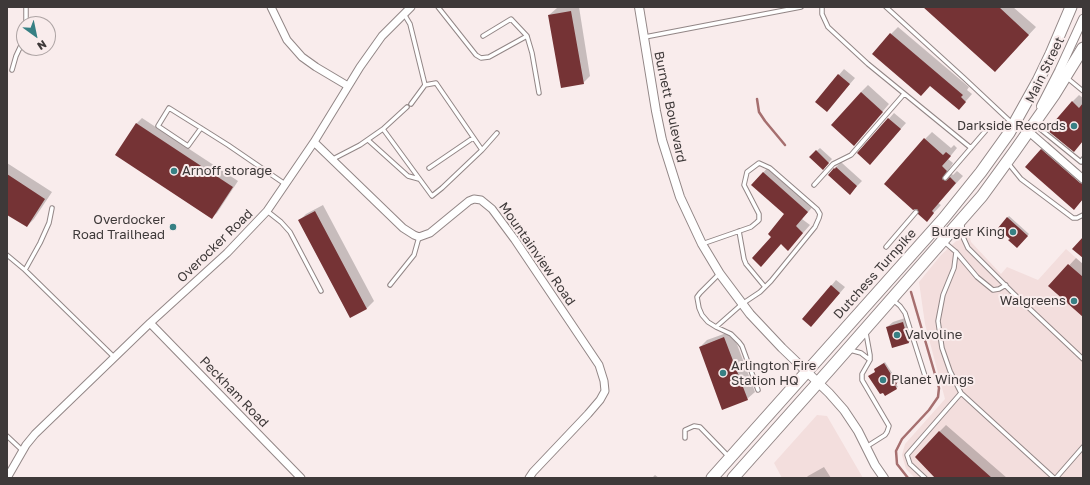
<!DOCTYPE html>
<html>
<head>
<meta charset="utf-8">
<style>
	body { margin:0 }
	#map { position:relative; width:1090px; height:485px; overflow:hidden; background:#f9ecec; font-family:"Golos Text",sans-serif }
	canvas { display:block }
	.frame { position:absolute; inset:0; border:8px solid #3e3939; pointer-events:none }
	.north { position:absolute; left:16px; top:16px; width:40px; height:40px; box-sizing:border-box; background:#f9ecec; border:1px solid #aea4a4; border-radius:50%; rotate:147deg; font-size:11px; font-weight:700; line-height:16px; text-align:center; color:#3e3939 }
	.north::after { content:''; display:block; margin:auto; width:14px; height:18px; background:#378084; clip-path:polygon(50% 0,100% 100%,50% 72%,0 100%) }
</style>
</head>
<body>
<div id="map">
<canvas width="1090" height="485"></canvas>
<div class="frame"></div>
<div class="north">N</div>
</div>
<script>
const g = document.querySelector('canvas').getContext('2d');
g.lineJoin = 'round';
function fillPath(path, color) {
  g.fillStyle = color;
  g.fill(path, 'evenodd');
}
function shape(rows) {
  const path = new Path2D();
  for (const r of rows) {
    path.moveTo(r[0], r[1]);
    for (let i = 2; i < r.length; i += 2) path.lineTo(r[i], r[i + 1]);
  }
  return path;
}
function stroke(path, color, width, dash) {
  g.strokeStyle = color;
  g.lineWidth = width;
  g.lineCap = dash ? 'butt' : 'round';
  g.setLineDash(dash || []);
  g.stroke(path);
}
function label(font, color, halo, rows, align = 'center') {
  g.font = font + ' "Golos Text",sans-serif';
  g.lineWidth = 4;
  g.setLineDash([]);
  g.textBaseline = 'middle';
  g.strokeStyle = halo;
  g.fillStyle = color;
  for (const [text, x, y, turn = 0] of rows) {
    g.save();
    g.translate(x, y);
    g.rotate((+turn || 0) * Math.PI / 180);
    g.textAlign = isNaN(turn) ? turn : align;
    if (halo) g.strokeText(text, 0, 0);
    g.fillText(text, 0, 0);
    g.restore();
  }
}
fillPath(shape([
	[968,230,971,242,1001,274,1007,267,1038,280,1066,249,1083,264,1083,478,915,478,906,469,902,455,905,444,945,399,925,324,919,282,941,255],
	[817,415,827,416,863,478,782,478,774,463]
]), '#f3dedd');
fillPath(shape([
	[565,7,579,7,590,76,583,83,549,15,557,8],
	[924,7,1013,7,1036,27,1002,64],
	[898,27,969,87,967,90,972,94,959,109,891,34],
	[844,69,855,78,832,105,816,102],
	[868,85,889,104,854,145,861,92],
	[1079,95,1083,98,1083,141,1072,102],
	[894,113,906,123,875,158,859,153],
	[142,118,238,181,217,213,211,218,116,155,137,123],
	[932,132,951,148,954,145,957,148,948,159,953,163,948,171,953,175,957,171,963,176,938,203,941,205,927,220,925,139],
	[1048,142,1083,173,1083,199,1074,208,1041,149],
	[820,148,832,159,823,169,810,157],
	[7,163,52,192,34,219,27,226,7,214],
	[840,163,842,163,862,181,850,193,829,174],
	[770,165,815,204,802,219,810,225,795,242,772,236,785,214,752,185],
	[323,205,374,301,367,308,350,317,299,221,306,214],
	[1009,216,1029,234,1017,247,1011,239,999,227],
	[1076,258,1083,264,1083,316,1050,286],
	[836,280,845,287,816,321,831,286],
	[908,317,914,337,908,343,887,327,893,322],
	[732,331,755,392,747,399,700,347,707,340],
	[885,362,898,382,896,384,898,387,896,388,876,368],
	[946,425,1007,478,935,478,939,432],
	[824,467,831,478,806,478,808,476],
	[655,475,659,478,652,478]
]), '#0003');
stroke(shape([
	[757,99,759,112,765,121,785,145],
	[908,478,897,464,896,451,902,439,929,410,938,397,939,388,911,292]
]), '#a66f6f', 2.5);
fillPath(shape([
	[923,7,999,7,1029,35,995,72],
	[571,11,584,84,561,88,548,15],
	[890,33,963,95,961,97,966,102,959,110,930,86,921,96,872,54],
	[838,74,850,84,827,112,815,102],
	[861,92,883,112,854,146,831,125],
	[1072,101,1079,108,1083,103,1083,141,1074,152,1047,130],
	[888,118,901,129,870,165,857,153],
	[136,123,233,187,212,219,115,155],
	[924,138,943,155,946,152,951,156,942,166,947,171,942,179,946,181,950,177,956,183,932,211,934,213,927,222,918,214,918,210,916,209,913,210,884,184],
	[1041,149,1080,183,1083,184,1083,199,1074,210,1025,167],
	[816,150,829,163,823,170,809,157],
	[836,167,857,186,850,195,828,175,834,168,835,169],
	[763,172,808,212,796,226,803,233,788,251,781,244,761,267,752,258,771,237,768,234,784,214,751,185],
	[7,174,45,199,27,227,7,215],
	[315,211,367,309,350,318,298,220],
	[1007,217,1028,236,1017,248,1008,240,1010,239,998,228],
	[1083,237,1083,258,1072,249],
	[1068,264,1083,277,1083,317,1048,286],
	[831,285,840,293,811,327,802,319],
	[903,322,909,343,892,348,886,327],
	[724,337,748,400,722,410,699,347],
	[884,363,897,384,895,385,897,389,885,396,883,393,880,394,868,376,875,372,874,369],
	[939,431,992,478,935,478,915,457]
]), '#753335');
const service = shape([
	[26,7,26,24],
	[438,7,476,55,481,58,489,57,527,36,532,53,539,93],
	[822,7,822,14,828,27,868,64,971,148],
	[886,7,964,78,1013,124],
	[483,36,511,19,527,36],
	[645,37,801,7],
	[12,70,16,56,24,39],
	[1066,77,1083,91],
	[411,104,425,85],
	[1034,124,1081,162,1083,159],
	[201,128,188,146,158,126,169,108,201,128,228,145,285,184],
	[383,129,407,107],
	[368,140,408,176,419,179],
	[482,150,497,133],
	[333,159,360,145,383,129,432,196,442,188,482,150,436,83,425,85,410,24,404,14],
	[1008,163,1021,179,1073,218,1077,218,1083,215],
	[429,168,473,138],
	[945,178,988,128],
	[814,185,833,164,851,155,904,94],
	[267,211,281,222,290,232,321,291],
	[962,224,963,237,968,248,1013,293,1083,359],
	[942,225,941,232,943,241,956,252,977,277,993,290,999,289,1006,285],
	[739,231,744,259,746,264,765,287],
	[702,244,751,227,757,222,759,220,759,214,744,185,747,172,759,163,770,168,817,209,820,214,819,218,815,227,771,281,760,292,742,304,716,327],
	[886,247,916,212],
	[956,252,954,268,943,295,938,321,942,348,950,371,961,393,1054,478],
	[7,255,25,270,114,357],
	[25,270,40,243,49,223,52,208],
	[719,274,700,293,697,297,699,308,702,315,708,322,716,327,731,334,739,342,742,346,758,390],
	[390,285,414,255,419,237],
	[893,300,900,306,905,313,925,376],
	[866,333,870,355,870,360,862,374,862,380,889,426,887,432,885,435,866,447],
	[850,350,861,353,870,360],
	[7,436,23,451],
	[685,438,685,430,694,426,700,427,729,457],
	[925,478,910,464,907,455,961,393],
	[1056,478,1083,447]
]);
const minor = shape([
	[271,7,287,40,302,57,316,67,348,86],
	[1028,131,1083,179],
	[314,142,403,228,414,235,419,237,430,233,469,201,474,199,481,200,492,209,515,240,599,365,604,381,605,391,600,400,588,414,533,472,529,478],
	[150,323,301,478],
	[7,478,26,445,35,434,150,323,227,253,267,211,314,142,360,67,382,36,411,7]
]);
const tertiary = shape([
	[639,7,656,111,662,140,680,197,702,244,720,274,750,314,782,348,829,393,844,410,858,431,875,465,884,478],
	[1041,106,1059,71,1083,19]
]);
const trunk = shape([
	[712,478,944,218,981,172,1009,133,1038,81,1051,54,1071,7],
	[733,478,831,368,982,196,1014,152,1054,95,1083,48]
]);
stroke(service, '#928686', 5.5);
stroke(minor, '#928686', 9);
stroke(tertiary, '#928686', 10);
stroke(trunk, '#928686', 13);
stroke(service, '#fff', 3.5);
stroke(minor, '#fff', 7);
stroke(tertiary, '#fff', 8);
stroke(trunk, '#fff', 11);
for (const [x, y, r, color] of [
	[1074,126,4,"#378084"],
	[174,171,4,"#378084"],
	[173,227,4,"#378084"],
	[1013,232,4,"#378084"],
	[1074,301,4,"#378084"],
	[897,335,4,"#378084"],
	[723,373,4,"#378084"],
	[883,380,4,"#378084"]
]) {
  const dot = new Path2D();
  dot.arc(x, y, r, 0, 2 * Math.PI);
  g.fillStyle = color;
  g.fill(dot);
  stroke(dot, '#f9ecec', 1.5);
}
label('13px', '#3e3939', '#f9ecec', [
	["Main Street",1045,70,-64],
	["Burnett Boulevard",670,107,78],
	["Overocker Road",215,246,-44],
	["Mountainview Road",537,254,55],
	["Dutchess Turnpike",875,274,-48],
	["Peckham Road",234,392,46]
]);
label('13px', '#3e3939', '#f9ecec', [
	["Darkside Records",1066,126],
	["Arnoff storage",182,171,"left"],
	["Overdocker",165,220],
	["Road Trailhead",165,235],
	["Burger King",1005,232],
	["Walgreens",1066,301],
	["Valvoline",905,335,"left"],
	["Arlington Fire",731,366,"left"],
	["Station HQ",731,381,"left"],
	["Planet Wings",891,380,"left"]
], 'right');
</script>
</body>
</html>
